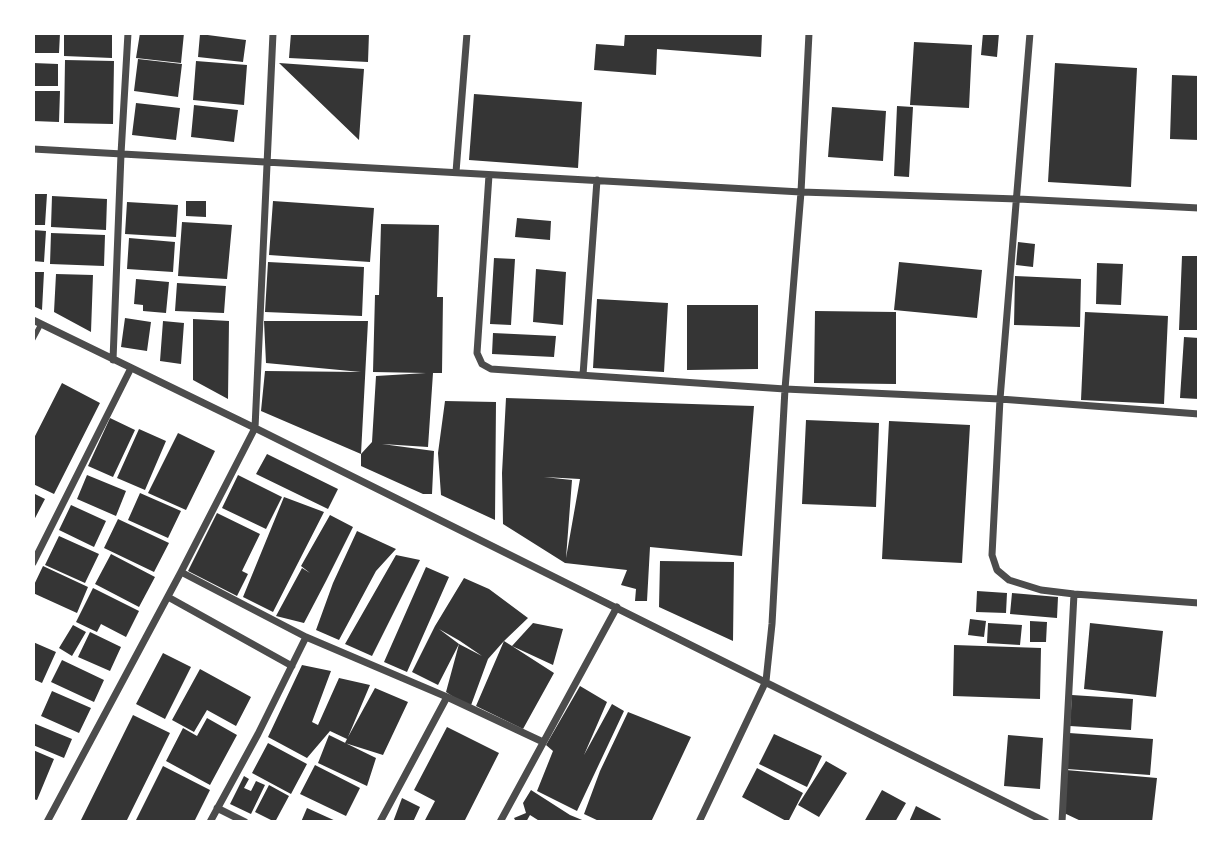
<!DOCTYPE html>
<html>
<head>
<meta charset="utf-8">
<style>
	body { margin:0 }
	#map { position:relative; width:1232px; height:855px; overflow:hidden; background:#fff; font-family:"Asap Condensed",sans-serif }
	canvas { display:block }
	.frame { position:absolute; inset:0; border:35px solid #fff; pointer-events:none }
</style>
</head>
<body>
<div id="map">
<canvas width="1232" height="855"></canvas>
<div class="frame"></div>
</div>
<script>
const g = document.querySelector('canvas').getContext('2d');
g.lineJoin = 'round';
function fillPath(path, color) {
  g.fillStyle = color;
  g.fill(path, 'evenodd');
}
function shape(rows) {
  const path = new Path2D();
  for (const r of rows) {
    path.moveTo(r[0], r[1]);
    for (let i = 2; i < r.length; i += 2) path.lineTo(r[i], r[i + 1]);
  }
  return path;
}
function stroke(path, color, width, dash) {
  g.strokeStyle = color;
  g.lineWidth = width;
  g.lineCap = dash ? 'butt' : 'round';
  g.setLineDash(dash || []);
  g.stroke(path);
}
fillPath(shape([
	[33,33,60,33,59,53,33,53],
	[64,33,112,33,112,58,64,56],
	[140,33,184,33,181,63,136,58],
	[291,33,369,33,368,62,289,58],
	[625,33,762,33,761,57,657,49,656,75,594,70,596,44,624,46],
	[983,33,999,33,997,57,981,55],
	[200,34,246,40,243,62,198,57],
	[914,42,972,45,969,108,910,105],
	[138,59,182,64,178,97,134,91],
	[65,60,114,61,113,124,64,123],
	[196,61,247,65,244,105,193,100],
	[33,63,58,64,58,86,33,86],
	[279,63,364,69,359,140],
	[1055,63,1137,68,1131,187,1048,182],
	[1172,75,1199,76,1199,140,1170,139],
	[33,91,60,91,59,122,33,121],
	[474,94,582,102,578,168,469,160],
	[136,103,180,108,176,140,132,135],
	[194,105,238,110,234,142,191,137],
	[897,106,913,107,909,177,894,176],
	[832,107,886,111,883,161,828,157],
	[33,194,47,194,45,225,33,225],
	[52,196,107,199,106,230,51,227],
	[186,201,206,201,206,217,186,216],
	[273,201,374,208,370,262,269,255],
	[127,202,178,205,176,237,125,234],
	[517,218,551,221,550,240,515,237],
	[182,222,232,225,227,279,178,276],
	[381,224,439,225,437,297,443,297,442,373,433,373,428,447,382,444,434,451,432,494,423,494,361,466,361,454,261,411,265,371,361,372,266,363,264,321,368,321,361,454,372,442,376,376,426,373,373,372,375,295,379,295],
	[33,230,46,231,44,262,33,261],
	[51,233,105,235,104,266,50,264],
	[129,238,175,242,173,272,127,269],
	[1018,242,1035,244,1033,267,1016,265],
	[1182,256,1199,256,1199,330,1179,330],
	[494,258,515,259,511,325,490,324],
	[268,262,364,267,362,316,265,312],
	[899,262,982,270,977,318,894,310],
	[1097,263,1123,264,1121,305,1096,304],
	[536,269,566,272,563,325,533,322],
	[33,272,44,272,42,310,33,306],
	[56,274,93,275,91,332,54,312],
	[1015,276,1081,279,1080,327,1014,325],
	[136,279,169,282,166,313,143,311,143,305,134,304],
	[177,283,226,286,224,313,175,311],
	[597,299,668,303,664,372,593,368],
	[687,305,758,305,758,369,687,370],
	[815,311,896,312,896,384,814,383],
	[1085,312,1168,316,1164,404,1081,400],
	[125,318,151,322,147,351,121,347],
	[193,319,229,321,228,399,193,380],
	[163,321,184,323,181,364,160,361],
	[493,333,556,336,554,357,492,354],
	[1184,337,1199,338,1199,399,1180,398],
	[62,383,100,403,54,494,33,484,33,440],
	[506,398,754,406,742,556,650,547,647,601,635,601,636,589,621,585,627,570,565,563,503,524,502,473],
	[544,477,580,479,566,558,572,480],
	[445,401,496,402,495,520,441,495,438,453],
	[110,418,135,430,113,477,88,466],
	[806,420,879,423,876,507,802,504],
	[889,421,970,425,962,563,882,559],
	[139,429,166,441,145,490,117,478],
	[178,433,215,451,186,510,148,493],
	[267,454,338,489,328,509,256,474],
	[87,475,126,491,116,516,77,499],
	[238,475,282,497,266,529,222,508],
	[33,493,45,499,33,522],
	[140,493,181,511,168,538,128,520],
	[284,497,324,512,273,612,243,597],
	[71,505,106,521,94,547,59,530],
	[217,513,260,534,242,571,248,574,237,596,188,571],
	[330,515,353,527,326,581,304,623,276,616,302,568,310,573,301,566],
	[118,519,169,543,154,572,104,548],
	[357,531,396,549,376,571,339,640,316,630,333,583],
	[59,536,99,554,85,583,45,565],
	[111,554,155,577,139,607,95,584],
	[396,555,420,560,372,656,345,644],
	[660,561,734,562,733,641,659,607],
	[43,566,88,587,77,613,33,593,33,587],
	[426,567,449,577,407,672,384,662],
	[464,578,489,589,528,618,504,641,512,646,533,623,563,629,553,665,512,646,554,673,523,729,476,706,504,641,488,659,470,708,446,692,459,644,482,656,460,641,439,629,459,644,438,685,412,672,435,626],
	[93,588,139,611,126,637,101,624,97,632,76,622],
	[977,591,1007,593,1006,613,976,612],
	[1012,593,1058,597,1057,618,1010,614],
	[970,619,986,621,984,637,968,635],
	[1030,621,1047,622,1046,642,1030,642],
	[988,623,1022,625,1020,645,987,643],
	[1090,623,1163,631,1156,697,1084,689],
	[73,625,86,632,72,656,59,648],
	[90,632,121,647,110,671,78,657],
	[33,642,56,652,42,683,33,679],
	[954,645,1041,648,1040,699,953,696],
	[163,653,191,667,165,719,136,704],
	[62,660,104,680,94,702,51,682],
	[302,665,331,671,312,722,318,725,339,678,370,685,348,737,375,688,408,702,383,755,345,743,347,739,330,731,307,758,268,737],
	[200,669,251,697,236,726,207,710,194,732,172,720],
	[580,686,607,702,584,755,612,704,624,711,577,811,537,791,553,751,546,745],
	[52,691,91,708,79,733,41,716],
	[1072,695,1133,699,1131,730,1070,726],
	[628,712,691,737,651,822,601,822,584,814,600,771],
	[133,715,170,733,126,822,80,822],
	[207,718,237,735,210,785,166,761,183,728,197,736],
	[33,723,72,739,64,758,33,745],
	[447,727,499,753,464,822,424,822,435,801,414,790],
	[1069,733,1153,739,1150,775,1067,769],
	[774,734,822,756,807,787,759,764],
	[329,735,376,758,367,786,318,763],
	[1008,735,1043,738,1040,789,1004,786],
	[268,743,307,764,291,794,252,773],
	[33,750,54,759,37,800,33,799],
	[826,761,847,773,819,817,798,805],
	[315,765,360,788,346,816,300,794],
	[163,766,210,790,194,822,135,822],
	[757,768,803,793,788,822,742,797],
	[1066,770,1157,778,1152,822,1083,822,1064,813],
	[244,776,249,779,244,788,251,791,256,781,265,785,251,814,230,804],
	[269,785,289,796,275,822,255,812],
	[531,790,570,815,587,822,541,822,530,815,526,822,516,822,514,818,526,813,523,803],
	[882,790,906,803,895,822,864,822],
	[402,798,420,807,413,822,393,822],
	[916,806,941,819,939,822,909,822],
	[307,808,338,822,301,822]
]), '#353535');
stroke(shape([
	[33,339,41,324]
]), '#4c4c4c', 5);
stroke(shape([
	[1030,33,1000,399,992,555,997,570,1009,580,1041,590,1074,594,1199,603],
	[33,149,801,192,1018,199,1199,208],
	[456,172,467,33],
	[489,175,477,353,482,364,491,369,785,389,1000,399,1199,414],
	[33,320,255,428,1046,822],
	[113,360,121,154,128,33],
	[583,375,597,180],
	[33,563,131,368],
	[181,572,306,637,447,697,543,742],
	[168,597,292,666],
	[217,808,245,822],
	[47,822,181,572,255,428,273,33],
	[210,822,258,734,306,637],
	[380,822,447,697],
	[500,822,617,607],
	[699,822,766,681,772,624,785,389,801,192,809,33],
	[1062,822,1074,594]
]), '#4c4c4c', 7);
</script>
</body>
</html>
